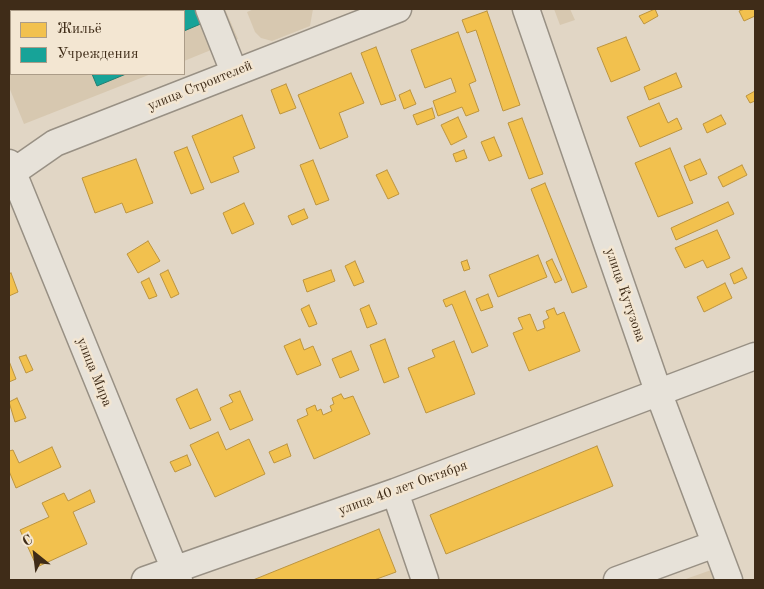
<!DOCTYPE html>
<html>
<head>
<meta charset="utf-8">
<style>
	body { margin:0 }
	#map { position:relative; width:764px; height:589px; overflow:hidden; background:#e1d6c5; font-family:"Old Standard TT",serif }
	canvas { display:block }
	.frame { position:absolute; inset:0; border:10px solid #3f2c18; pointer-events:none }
	.legend { position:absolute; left:10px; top:10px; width:175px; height:65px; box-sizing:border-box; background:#f3e6d2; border:1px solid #ab9c88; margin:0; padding:6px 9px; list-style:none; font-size:15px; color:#3f2c18 }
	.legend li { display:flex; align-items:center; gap:10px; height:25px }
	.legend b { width:25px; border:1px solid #ab9c88 }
	.north { position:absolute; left:10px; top:529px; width:50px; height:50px; -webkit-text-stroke:4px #f3e6d2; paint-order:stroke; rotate:331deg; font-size:14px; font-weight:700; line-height:20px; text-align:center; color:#3f2c18 }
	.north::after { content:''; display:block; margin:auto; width:18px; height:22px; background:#3f2c18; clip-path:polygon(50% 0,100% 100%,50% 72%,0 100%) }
</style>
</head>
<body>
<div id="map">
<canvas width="764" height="589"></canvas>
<div class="frame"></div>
<ul class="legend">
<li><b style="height:14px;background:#f2c14e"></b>Жильё</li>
<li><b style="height:14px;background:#17a398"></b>Учреждения</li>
</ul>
<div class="north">С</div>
</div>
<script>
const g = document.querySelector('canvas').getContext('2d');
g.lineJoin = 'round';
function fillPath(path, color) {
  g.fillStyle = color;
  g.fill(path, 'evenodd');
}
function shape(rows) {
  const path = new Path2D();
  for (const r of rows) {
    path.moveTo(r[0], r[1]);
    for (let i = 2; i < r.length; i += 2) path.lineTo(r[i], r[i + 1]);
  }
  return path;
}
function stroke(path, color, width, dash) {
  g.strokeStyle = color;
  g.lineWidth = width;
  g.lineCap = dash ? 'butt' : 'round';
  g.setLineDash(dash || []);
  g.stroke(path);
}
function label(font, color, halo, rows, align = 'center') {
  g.font = font + ' "Old Standard TT",serif';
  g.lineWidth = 5;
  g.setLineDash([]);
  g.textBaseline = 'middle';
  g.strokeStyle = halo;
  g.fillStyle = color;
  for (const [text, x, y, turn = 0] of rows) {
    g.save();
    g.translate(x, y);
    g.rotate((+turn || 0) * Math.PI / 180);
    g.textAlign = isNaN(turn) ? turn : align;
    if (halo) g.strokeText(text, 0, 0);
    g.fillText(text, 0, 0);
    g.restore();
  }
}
fillPath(shape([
	[17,9,225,9,238,39,184,61,184,11,11,11,11,74,151,74,24,124,9,87,9,12],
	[254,9,313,9,310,26,272,41,261,38,255,32,247,12],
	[554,9,570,9,575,20,560,25],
	[714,569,718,580,683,580]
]), '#d7c8b0');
const homes = shape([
	[655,9,658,16,644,24,639,16,655,9],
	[745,9,755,9,755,16,744,21,739,11,745,9],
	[487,11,520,105,503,111,476,30,467,33,462,20,487,11],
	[458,32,476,81,469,84,479,111,466,116,462,107,438,116,433,101,456,92,451,78,425,88,411,50,458,32],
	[626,37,640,70,611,82,597,48,626,37],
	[376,47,396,100,381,105,361,53,376,47],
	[351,73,364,103,339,113,348,137,320,149,298,95,351,73],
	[676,73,682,87,649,100,644,87,676,73],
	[286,84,296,108,280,114,271,90,286,84],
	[410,90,416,104,404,109,399,95,410,90],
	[755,91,755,101,750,103,746,96,755,91],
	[659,103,668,123,677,118,682,129,640,147,627,117,659,103],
	[432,108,435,118,417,125,413,115,432,108],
	[242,115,255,148,233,157,239,172,211,183,192,136,242,115],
	[721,115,726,124,707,133,703,124,721,115],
	[458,117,467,137,451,145,441,125,458,117],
	[522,118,543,174,529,179,508,123,522,118],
	[494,137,502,156,489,161,481,142,494,137],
	[187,147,204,189,191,194,174,152,187,147],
	[670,148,693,203,658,217,635,163,670,148],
	[464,150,467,158,456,162,453,154,464,150],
	[136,159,153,203,126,213,122,203,95,213,82,178,136,159],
	[700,159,707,174,690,181,684,166,700,159],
	[313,160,329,200,316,205,300,165,313,160],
	[742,165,747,175,723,187,718,177,742,165],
	[387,170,399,194,388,199,376,175,387,170],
	[545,183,587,287,572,293,531,189,545,183],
	[728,202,734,214,676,240,671,228,728,202],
	[244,203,254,224,232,234,223,213,244,203],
	[304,209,308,218,292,225,288,216,304,209],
	[717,230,730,258,707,268,703,260,685,268,675,248,717,230],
	[148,241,160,261,138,273,127,254,148,241],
	[538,255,547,277,498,297,489,275,538,255],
	[552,259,562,280,555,283,546,262,552,259],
	[467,260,470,269,464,271,461,262,467,260],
	[355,261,364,282,354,286,345,266,355,261],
	[742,268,747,278,734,284,730,274,742,268],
	[168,270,179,294,171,298,160,274,168,270],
	[331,270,335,281,307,292,303,280,331,270],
	[11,273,18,292,9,296,9,274,11,273],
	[149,278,157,296,149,299,141,282,149,278],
	[725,283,732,298,704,312,697,297,725,283],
	[465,291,488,346,472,353,452,304,446,307,443,300,465,291],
	[488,294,493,307,481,311,476,299,488,294],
	[309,305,317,324,309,327,301,309,309,305],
	[369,305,377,324,367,328,360,309,369,305],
	[554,308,557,315,564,312,580,351,529,371,513,333,523,329,518,318,530,314,537,331,545,328,543,321,549,318,546,311,554,308],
	[300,339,304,350,313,346,321,365,297,375,284,346,300,339],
	[385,339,399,377,384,383,370,345,385,339],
	[454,341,475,394,426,413,408,368,435,357,432,350,454,341],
	[351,351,359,370,340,378,332,359,351,351],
	[26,355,33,370,26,373,19,357,26,355],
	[9,361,16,379,9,382,9,361],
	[197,389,211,420,190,429,176,399,197,389],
	[240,391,253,420,230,430,220,408,233,402,229,395,240,391],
	[341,394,344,399,353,396,370,434,314,459,297,420,308,415,306,409,315,405,317,411,321,409,323,415,332,411,330,406,334,404,332,398,341,394],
	[17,398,26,418,15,422,9,402,17,398],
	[218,432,226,450,249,439,265,474,215,497,190,445,218,432],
	[287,444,291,456,274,463,269,452,287,444],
	[597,446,613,486,446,554,430,515,597,446],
	[52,447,61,467,16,488,9,471,9,451,13,450,19,463,52,447],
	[187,455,191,465,175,472,170,462,187,455],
	[90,490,95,502,73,512,87,544,37,567,20,530,49,517,42,503,64,493,68,501,90,490],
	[379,529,396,572,374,580,253,580,379,529]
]);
fillPath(homes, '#f2c14e');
stroke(homes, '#bc943e', 1);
const public = shape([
	[66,9,206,9,210,20,184,31,184,11,67,11,66,9],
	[92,74,126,74,97,86,92,74]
]);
fillPath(public, '#17a398');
stroke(public, '#237f72', 1);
const minor = shape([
	[209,9,234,72],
	[526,9,659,394,729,580],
	[9,163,179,580],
	[9,175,55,143,398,9],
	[395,492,425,580],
	[145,580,395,492,755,356],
	[617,580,715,544]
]);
stroke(minor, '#989084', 29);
stroke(minor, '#e7e2d9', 26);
label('14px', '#3f2c18', '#f3e6d2', [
	["улица Строителей",200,86,-22],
	["улица Кутузова",625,295,71],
	["улица Мира",94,372,68],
	["улица 40 лет Октября",403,488,-20]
]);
</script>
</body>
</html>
